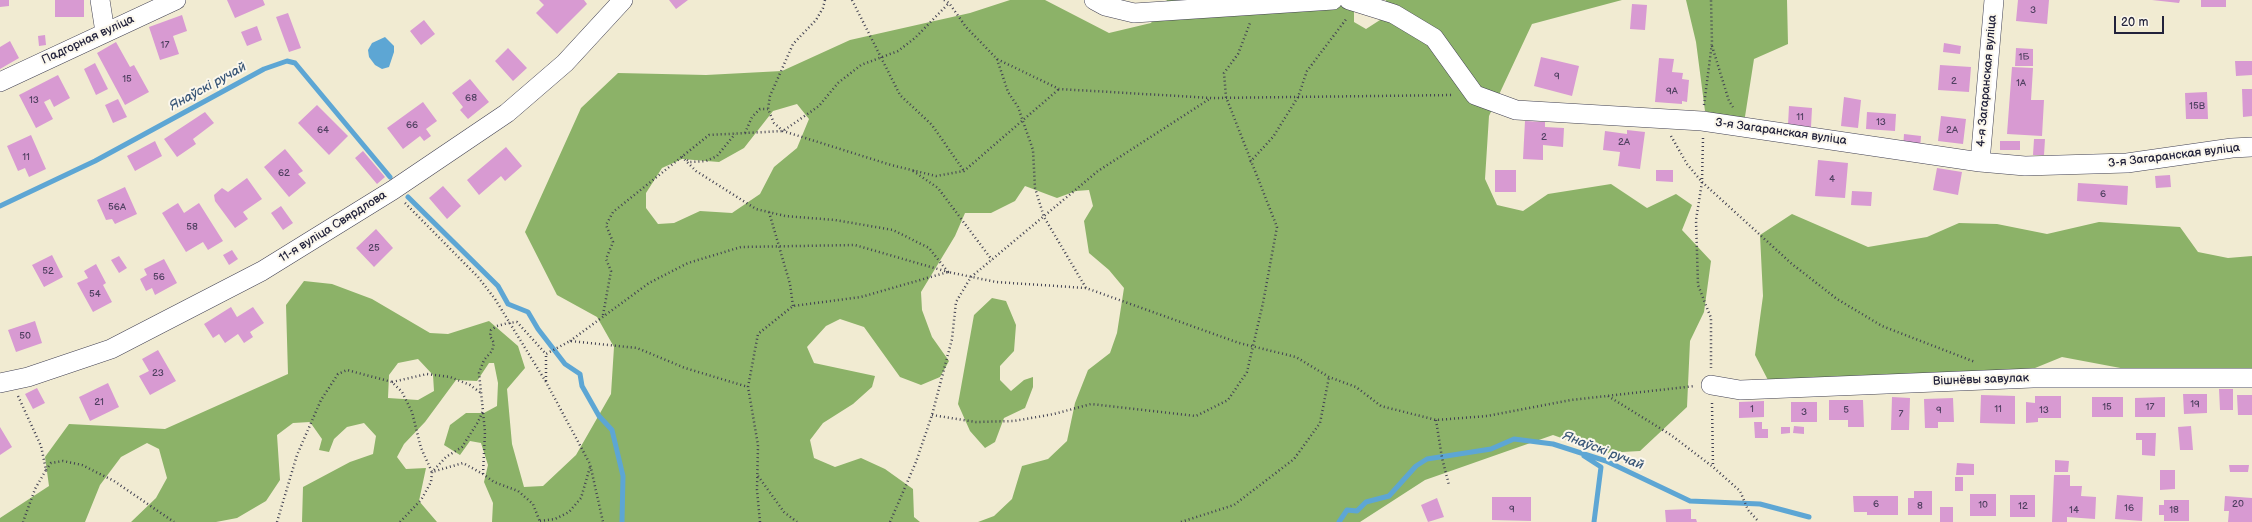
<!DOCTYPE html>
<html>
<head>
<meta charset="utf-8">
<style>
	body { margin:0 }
	#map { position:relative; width:2252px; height:522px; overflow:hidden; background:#f1ebd2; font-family:"Balsamiq Sans",sans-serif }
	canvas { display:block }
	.scale { position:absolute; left:2114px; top:16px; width:50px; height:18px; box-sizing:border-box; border:2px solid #22223b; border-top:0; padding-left:5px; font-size:12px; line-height:14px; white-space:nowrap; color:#22223b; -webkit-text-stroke:3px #fbf7ec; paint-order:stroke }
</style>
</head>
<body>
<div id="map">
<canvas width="2252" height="522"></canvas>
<div class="scale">20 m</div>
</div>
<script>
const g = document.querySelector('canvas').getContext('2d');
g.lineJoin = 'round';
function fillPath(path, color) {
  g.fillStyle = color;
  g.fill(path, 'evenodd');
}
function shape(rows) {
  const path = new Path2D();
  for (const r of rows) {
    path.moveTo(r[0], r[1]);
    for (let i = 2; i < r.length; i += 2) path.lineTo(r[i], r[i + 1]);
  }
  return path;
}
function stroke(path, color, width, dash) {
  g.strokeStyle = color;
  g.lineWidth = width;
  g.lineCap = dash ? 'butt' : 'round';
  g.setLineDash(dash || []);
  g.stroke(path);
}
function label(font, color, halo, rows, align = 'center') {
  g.font = font + ' "Balsamiq Sans",sans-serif';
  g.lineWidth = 4;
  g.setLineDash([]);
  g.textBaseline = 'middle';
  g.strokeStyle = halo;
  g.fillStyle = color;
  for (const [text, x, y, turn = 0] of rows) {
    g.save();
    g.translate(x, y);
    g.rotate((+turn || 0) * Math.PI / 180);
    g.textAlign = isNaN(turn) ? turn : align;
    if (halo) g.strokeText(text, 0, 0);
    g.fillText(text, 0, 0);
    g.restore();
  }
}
fillPath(shape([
	[1010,0,1045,0,1109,33,1151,23,1167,0,1354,0,1354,22,1366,29,1380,20,1386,0,1622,0,1532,24,1489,116,1485,179,1497,205,1523,211,1548,194,1611,184,1647,208,1676,194,1692,205,1682,230,1711,261,1704,312,1690,341,1687,407,1640,451,1604,453,1553,435,1425,480,1360,522,978,522,994,516,1012,499,1022,466,1048,459,1067,441,1075,403,1088,370,1110,353,1117,333,1124,288,1109,270,1089,253,1084,221,1093,206,1089,190,1076,191,1057,198,1025,186,1015,201,991,213,965,213,955,236,921,292,922,310,932,337,949,361,940,377,921,385,900,377,864,327,840,319,826,326,807,347,814,363,875,376,872,387,853,404,823,423,810,440,814,458,835,467,861,458,885,469,913,489,914,517,920,522,492,522,493,503,484,482,488,465,481,443,470,441,460,455,444,445,450,425,466,413,484,413,497,406,498,383,494,363,489,363,477,381,456,380,425,422,404,444,397,457,406,469,426,468,419,501,437,522,302,522,303,487,350,462,373,454,376,436,364,423,347,427,334,439,329,452,319,450,322,439,310,422,293,423,277,435,280,480,266,501,237,518,216,522,131,522,156,498,167,478,159,449,147,443,121,457,100,485,85,522,0,522,0,518,49,486,45,457,69,424,165,429,288,374,286,305,304,281,332,284,372,299,430,333,448,334,489,321,518,346,525,368,507,389,512,444,524,487,543,486,576,455,611,394,614,347,597,317,557,295,525,232,581,108,618,73,706,75,782,71,850,40,970,13],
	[797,104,809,119,797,148,774,167,760,194,732,213,700,211,674,223,658,224,646,208,646,193,662,168,682,159,719,162,744,148,773,111],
	[418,359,433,375,434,391,418,400,388,398,389,375,398,363],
	[1686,0,1787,0,1788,44,1754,59,1744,123,1705,111,1696,42],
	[1792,214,1868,247,1927,237,1959,223,1997,224,2047,234,2099,222,2180,227,2198,252,2228,258,2252,256,2252,372,2147,373,2062,357,2013,377,1769,382,1755,355,1763,296,1760,235],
	[992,298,1006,301,1016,325,1014,351,1000,366,1000,380,1011,391,1024,380,1033,377,1033,387,1025,408,1004,418,995,442,985,448,970,431,958,404,974,315]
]), '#8cb268');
fillPath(shape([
	[385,37,394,46,394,52,389,67,382,69,375,65,369,57,368,50,372,43]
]), '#5da6d4');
stroke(shape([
	[408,197,498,286,508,304,528,312,538,329,565,364,580,374,582,386,599,416,612,430,623,476,622,522],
	[0,206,95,161,264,69,287,61,295,63,390,177],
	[1584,456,1601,467,1594,522],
	[1339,522,1347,510,1357,511,1366,502,1389,496,1416,466,1427,459,1491,449,1514,439,1553,444,1606,461,1690,501,1760,504,1809,517]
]), '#5da6d4', 5);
fillPath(shape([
	[0,0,9,0,9,6,0,7],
	[55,0,84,0,84,17,55,17],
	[227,0,263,0,265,5,235,18],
	[539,0,584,0,587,4,557,34,536,13,544,5],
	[669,0,688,0,676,9],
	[2018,0,2049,0,2047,24,2016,21],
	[2152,0,2180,0,2179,3],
	[2201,0,2226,0,2226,7,2201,7],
	[1632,4,1647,5,1645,30,1630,29],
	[288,13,301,48,289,52,276,17],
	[182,15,187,31,173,36,179,54,160,60,149,27],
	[424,20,435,34,421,45,410,31],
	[257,26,262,40,247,46,241,32],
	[45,35,46,45,39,46,38,36],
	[10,41,19,58,0,69,0,47],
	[116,42,130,67,134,65,149,92,125,105,97,53],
	[1944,43,1961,46,1960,54,1943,52],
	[508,48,527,68,513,81,495,61],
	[2016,48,2033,49,2033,66,2015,66],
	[1541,57,1579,66,1572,96,1534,86],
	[1659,58,1674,59,1672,72,1683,73,1682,79,1689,80,1687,102,1682,101,1682,104,1655,102],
	[2235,61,2252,61,2252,75,2236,76],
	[95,63,108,89,96,95,84,69],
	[1940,65,1971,67,1969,92,1938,90],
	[2012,67,2033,68,2031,100,2044,100,2042,136,2007,134],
	[58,75,70,98,54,107,50,99,44,102,53,119,36,128,19,95],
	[470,79,489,102,468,119,460,110,463,107,452,93],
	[2242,89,2252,89,2252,116,2243,117],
	[2207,92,2208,119,2186,119,2185,93],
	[1844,97,1861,100,1858,128,1841,126],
	[118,99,127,117,113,123,105,105],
	[423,102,437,121,426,129,431,136,424,141,420,136,403,149,387,128],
	[317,105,348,136,329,155,298,123],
	[1789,106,1812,108,1811,127,1788,125],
	[205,112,214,123,193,139,196,144,177,157,164,139],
	[1867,112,1896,114,1895,131,1866,129],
	[1941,116,1966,119,1963,144,1938,141],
	[1525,121,1545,122,1545,127,1564,128,1563,147,1543,145,1543,160,1523,159],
	[1627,130,1645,132,1640,169,1618,166,1620,152,1603,150,1605,131,1627,134],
	[1904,134,1921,136,1920,150,1903,149],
	[31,135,46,169,29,177,25,168,18,171,7,146],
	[2034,139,2045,139,2044,155,2033,155],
	[155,141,162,156,135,171,127,156],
	[2000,141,2020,141,2020,150,2000,150],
	[506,147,522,166,505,181,501,176,479,195,467,180],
	[285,149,303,171,298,174,306,183,289,197,264,167],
	[363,151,385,177,377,184,355,158],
	[1818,160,1848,163,1845,198,1815,196],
	[1937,168,1962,172,1958,195,1933,190],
	[1495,170,1516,170,1516,192,1495,192],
	[1656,170,1673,170,1673,182,1656,181],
	[2170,175,2171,187,2156,188,2155,176],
	[247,178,262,199,243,212,248,219,235,228,215,201,214,195,222,188,228,192],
	[2078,183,2128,186,2127,205,2077,201],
	[443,186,461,206,447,219,429,198],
	[125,187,137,214,115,224,112,219,106,220,97,200],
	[1852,191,1872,192,1871,206,1851,205],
	[178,203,184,213,199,203,223,241,208,250,203,242,186,252,162,213],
	[281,206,293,223,283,230,271,213],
	[376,229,393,248,374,267,356,248],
	[232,250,238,259,229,265,223,255],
	[52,255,63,277,44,287,32,265],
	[119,256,127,268,119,273,111,260],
	[164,259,177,283,155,295,152,288,146,291,140,279,147,275,144,269],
	[96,264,106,283,103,285,112,302,93,312,77,283,88,278,84,271],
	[231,307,237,317,253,307,264,323,250,332,253,337,244,343,238,334,225,343,219,334,213,338,204,324],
	[35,321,42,343,16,352,8,330],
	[158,350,176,381,150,395,139,376,149,371,142,359],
	[108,383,119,407,90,421,79,397],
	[37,388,45,403,33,409,25,394],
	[2219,389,2233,389,2233,410,2220,410],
	[2183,394,2207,394,2207,413,2184,414],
	[1981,395,2015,396,2015,424,1980,423],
	[2237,395,2252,395,2252,415,2238,415],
	[2035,396,2061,396,2061,418,2038,418,2038,422,2026,423,2026,402,2035,403],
	[1892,397,1910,398,1909,430,1891,430],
	[2092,397,2123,397,2123,417,2092,417],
	[2165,397,2165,417,2135,417,2135,398],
	[1953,398,1954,422,1938,422,1938,428,1925,428,1924,399],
	[1829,400,1863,400,1864,427,1848,427,1848,420,1829,420],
	[1764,401,1764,417,1739,418,1739,402],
	[1791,402,1817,402,1817,422,1791,422],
	[1754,422,1762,422,1762,429,1768,429,1768,438,1755,438],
	[1794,426,1804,427,1804,434,1793,433],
	[2191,426,2193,450,2180,450,2178,427],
	[0,427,12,447,0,455],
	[1781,427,1790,427,1790,433,1781,434],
	[2136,433,2156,433,2155,456,2142,455,2142,440,2136,440],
	[2055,460,2069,461,2068,472,2055,472],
	[1957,463,1974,464,1974,475,1956,475],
	[2229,465,2249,465,2248,472,2230,472],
	[2160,470,2175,470,2175,489,2160,490],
	[2054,475,2070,475,2070,486,2082,486,2081,496,2096,497,2095,519,2067,517,2067,522,2052,522],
	[1955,477,1963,477,1963,491,1955,491],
	[1914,491,1932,491,1932,515,1908,515,1908,498,1914,498],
	[1970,494,1996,494,1996,516,1970,516],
	[2010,495,2035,495,2035,517,2010,517],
	[2117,495,2143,497,2142,521,2115,519],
	[1853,496,1898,496,1898,515,1867,515,1867,512,1854,512],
	[2225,496,2252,498,2252,522,2228,522,2229,511,2224,511],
	[1492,497,1531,497,1531,521,1492,520],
	[1437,498,1444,517,1428,522,1421,505],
	[2164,500,2189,500,2189,521,2164,521,2164,515,2159,515,2159,505,2164,505],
	[1940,507,1953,507,1953,522,1940,522],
	[1691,509,1691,519,1696,519,1697,522,1666,522,1665,510]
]), '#d89ad2');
const street = shape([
	[100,0,105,32],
	[1094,0,1105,6,1134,13,1333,0],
	[1349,0,1394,14,1434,38,1475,95,1516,110,1702,121,1980,162,2025,166,2127,163,2232,148,2252,147],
	[0,82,176,0],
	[1980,162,1994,0],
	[0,383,28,377,111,349,262,271,393,190,507,113,565,63,623,0],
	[1711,385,1740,390,2033,378,2252,378]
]);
stroke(street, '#414052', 20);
stroke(shape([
	[825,0,823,8,816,20,793,44,770,96,768,109,774,123,783,131,891,165,936,176,964,171,1059,89],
	[852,0,900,95,932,125,964,171],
	[944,0,949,3,966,27,997,59,1059,89,1212,98,1454,95],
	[1712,46,1729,101,1733,107],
	[997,59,1008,92,1018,107,1033,150,1035,188,1044,217,1086,288],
	[1704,105,1712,43,1711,0],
	[745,133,752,117,760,109,768,109],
	[1671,136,1687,164,1702,182,1696,220,1698,285,1711,318,1711,368],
	[1703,138,1702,182,1792,264,1837,299,1882,326,1975,362],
	[687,160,690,162,706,161,717,156,735,134],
	[1250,162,1273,137,1298,97,1307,71,1347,18],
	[913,171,938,188,992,260],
	[405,203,478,277,495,299,546,382,590,464,603,522],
	[769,212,790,284,793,306],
	[603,315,611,271,606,259,613,242,606,225,613,212,709,135,783,131,819,106,838,83,861,65,898,51,915,38,949,3],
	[570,341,649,283,688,263,741,247,855,245,948,272,929,248,893,230,835,220,785,216,756,209,696,171,681,156],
	[546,381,546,354],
	[392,382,427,374,450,377,470,385,481,393],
	[18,396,41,446,46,470,35,489,23,522],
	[1608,396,1671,435,1713,467,1740,491,1748,510,1759,522],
	[1712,403,1713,467],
	[932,415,976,422,1014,421,1054,414,1091,404,1196,416,1228,400,1247,372,1263,303,1277,227,1226,97,1224,73,1238,54,1250,23],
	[1436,420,1442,458,1449,485],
	[46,470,51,463,63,461,82,465,114,481,174,522],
	[483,474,485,432,483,412],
	[758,476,784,512,797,522],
	[540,521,555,519,569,512,581,498,590,467],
	[277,522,297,455,321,400,338,374,347,370,392,382,402,392,412,412,421,448,432,472,463,463,483,474,494,482,518,491,533,504,540,522],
	[400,522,421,500,431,482,432,472,446,457,462,447,478,422,483,411,479,373,484,360,492,351,494,343,490,336,491,330,497,326,508,323,517,322,546,354,570,341,637,348,685,368,748,387],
	[760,522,757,490,758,445,748,387,758,334,793,306,861,297,948,272,996,282,1086,288,1239,343,1296,357,1329,377,1356,387,1381,406,1436,420,1487,416,1571,400,1695,386],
	[890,522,916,462,932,415,952,339,956,302,971,277,1098,171,1211,98],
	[1181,522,1234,505,1294,459,1320,423,1329,377]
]), '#414052', 2.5, [1, 3]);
stroke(street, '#fff', 19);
label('10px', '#504061', null, [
	["3",2033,10],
	["17",165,45],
	["1Б",2024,57],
	["9",1557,76],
	["15",127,79],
	["2",1954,81],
	["1А",2021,83],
	["9А",1672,91],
	["68",471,98],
	["13",34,100],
	["15В",2197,106],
	["11",1800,117],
	["13",1881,122],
	["66",412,125],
	["64",323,130],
	["2А",1952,130],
	["2",1544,137],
	["2А",1624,142],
	["11",26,157],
	["62",284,173],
	["4",1832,179],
	["6",2103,194],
	["56А",117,207],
	["58",192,227],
	["25",374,248],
	["52",48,271],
	["56",159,277],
	["54",95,294],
	["50",25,336],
	["23",158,373],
	["21",99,402],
	["19",2195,404],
	["15",2107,407],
	["17",2150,407],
	["1",1752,409],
	["11",1998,409],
	["5",1846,410],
	["9",1939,410],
	["13",2044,410],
	["3",1804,412],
	["7",1901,414],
	["6",1876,504],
	["20",2238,504],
	["10",1983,505],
	["8",1920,506],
	["12",2023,506],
	["16",2129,508],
	["9",1512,509],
	["14",2074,510],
	["18",2174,510]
]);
label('12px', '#22223b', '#fbf7ec', [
	["Падгорная вуліца",88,40,-25],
	["4-я Загаранская вуліца",1987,81,-85],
	["3-я Загаранская вуліца",1781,132,8],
	["3-я Загаранская вуліца",2174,156,-7],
	["11-я вуліца Свярдлова",333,227,-32],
	["Вішнёвы завулак",1981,380,-2]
]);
label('italic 13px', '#3a5778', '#fbf7ec', [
	["Янаўскі ручай",208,87,-29],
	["Янаўскі ручай",1603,451,21]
]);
</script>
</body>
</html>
